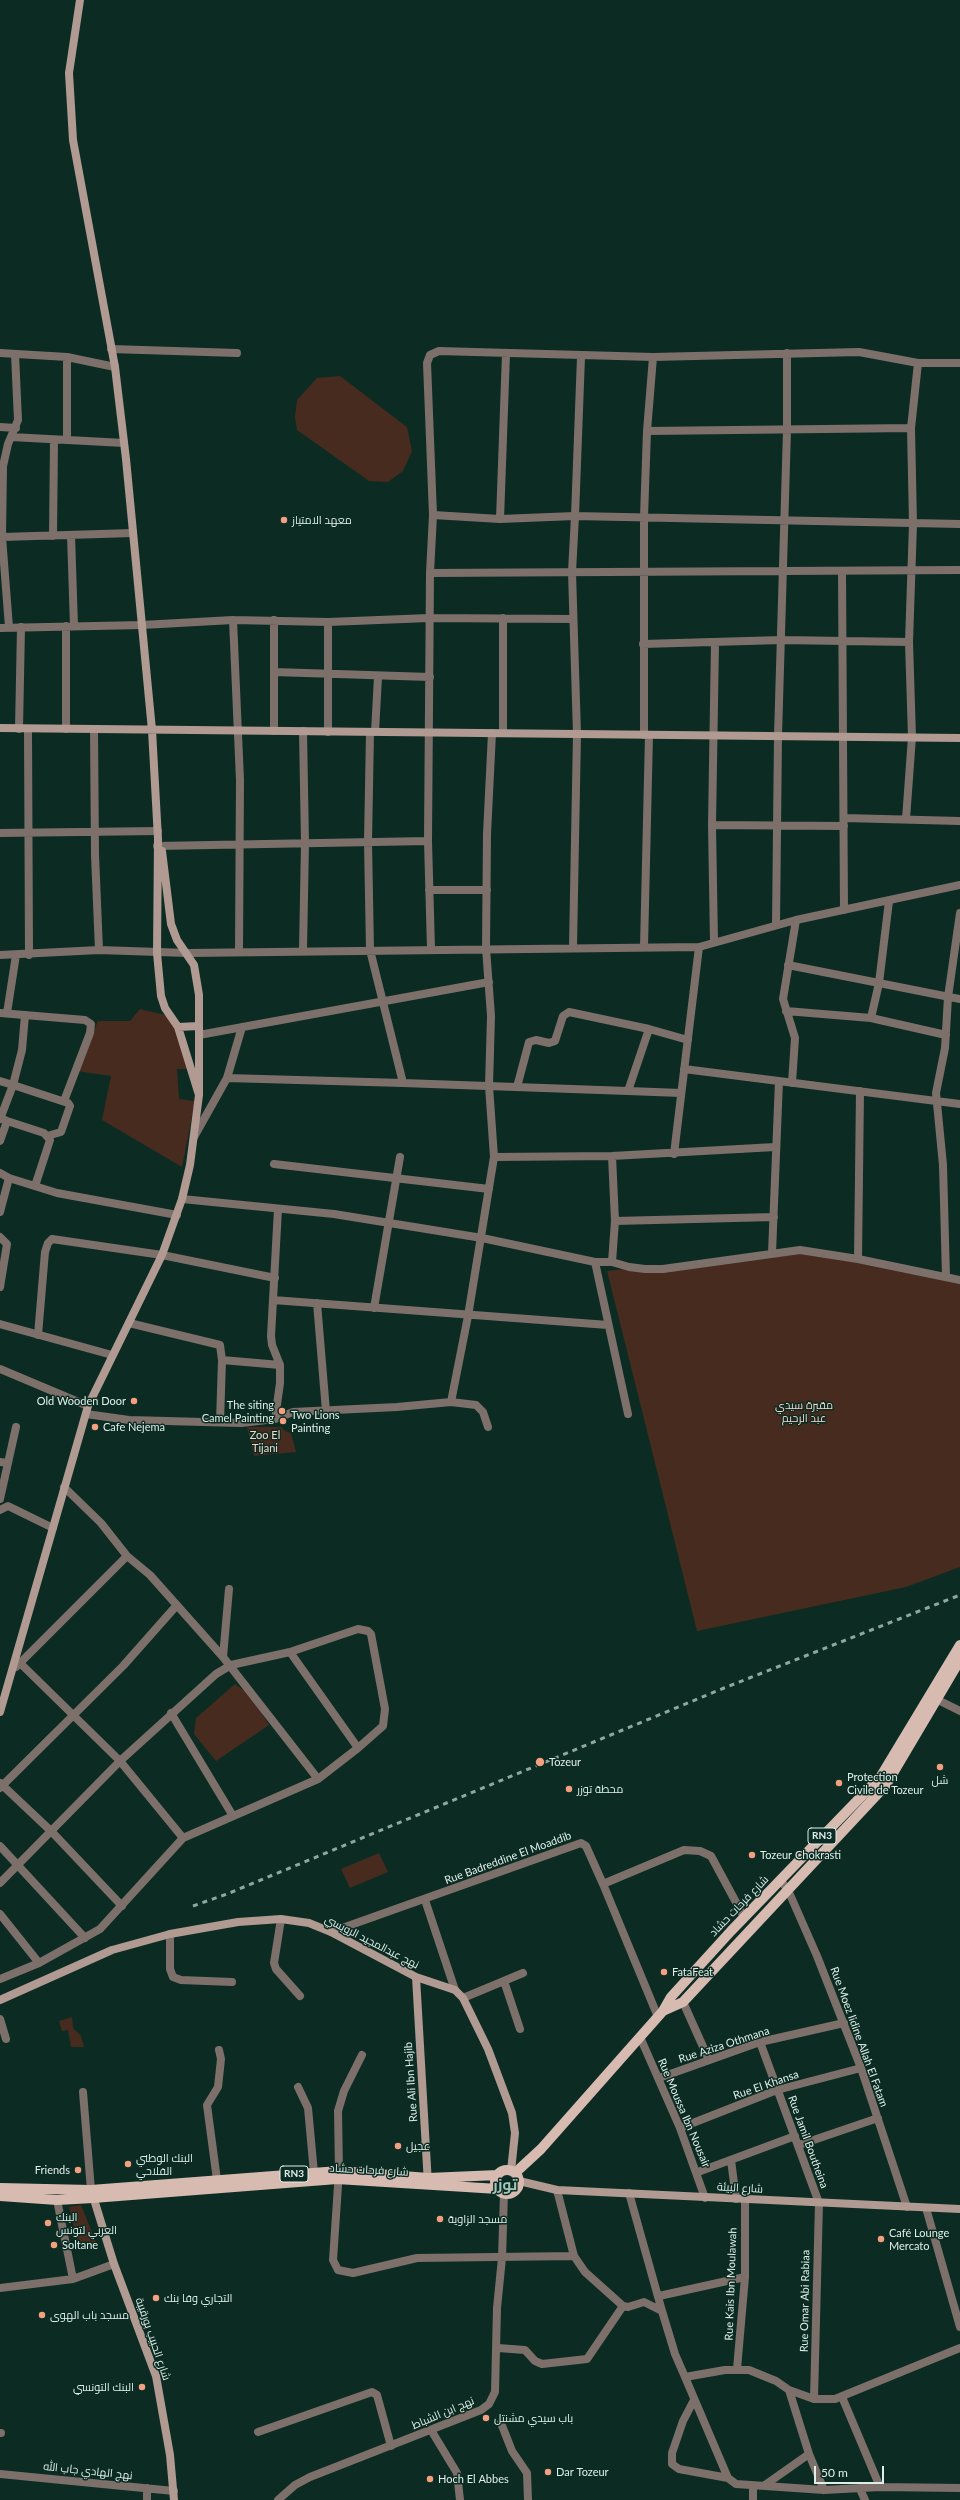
<!DOCTYPE html>
<html>
<head>
<meta charset="utf-8">
<style>
	body { margin:0 }
	#map { position:relative; width:960px; height:2500px; overflow:hidden; background:#0c2c23; font-family:Lato,sans-serif }
	canvas { display:block }
	.scale { position:absolute; left:814px; top:2466px; width:70px; height:18px; box-sizing:border-box; border:2px solid #deefe9; border-top:0; padding-left:5px; font-size:12px; line-height:14px; white-space:nowrap; color:#deefe9; -webkit-text-stroke:3px #0c2c23; paint-order:stroke }
</style>
</head>
<body>
<div id="map">
<canvas width="960" height="2500"></canvas>
<div class="scale">50 m</div>
</div>
<script>
const g = document.querySelector('canvas').getContext('2d');
g.lineJoin = 'round';
function fillPath(path, color) {
  g.fillStyle = color;
  g.fill(path, 'evenodd');
}
function shape(rows) {
  const path = new Path2D();
  for (const r of rows) {
    if (r.length === 3) {
      path.moveTo(r[0] + r[2], r[1]);
      path.arc(r[0], r[1], r[2], 0, 2 * Math.PI);
      continue;
    }
    path.moveTo(r[0], r[1]);
    for (let i = 2; i < r.length; i += 2) path.lineTo(r[i], r[i + 1]);
  }
  return path;
}
function stroke(path, color, width, dash) {
  g.strokeStyle = color;
  g.lineWidth = width;
  g.lineCap = dash ? 'butt' : 'round';
  g.setLineDash(dash || []);
  g.stroke(path);
}
function label(font, color, halo, rows, align = 'center') {
  g.font = font + ' Lato,Cairo,sans-serif';
  g.lineWidth = 3;
  g.setLineDash([]);
  g.textBaseline = 'middle';
  g.strokeStyle = halo;
  g.fillStyle = color;
  for (const [text, x, y, turn = 0] of rows) {
    g.save();
    g.translate(x, y);
    g.rotate((+turn || 0) * Math.PI / 180);
    g.textAlign = isNaN(turn) ? turn : align;
    if (halo) g.strokeText(text, 0, 0);
    g.fillText(text, 0, 0);
    g.restore();
  }
}
fillPath(shape([
	[340,376,407,427,412,451,403,471,388,482,369,481,297,430,295,417,297,400,317,378],
	[140,1009,174,1017,189,1069,177,1069,179,1099,195,1101,182,1167,102,1120,111,1076,77,1071,98,1021,130,1021],
	[800,1250,960,1283,960,1567,906,1587,697,1631,607,1271],
	[247,1427,281,1427,285,1431,291,1433,296,1452,254,1456],
	[235,1684,249,1694,269,1725,216,1761,194,1734,196,1718],
	[379,1853,388,1872,350,1888,341,1869],
	[72,2017,73,2028,81,2036,84,2047,71,2047,68,2030,62,2031,59,2021],
	[81,2205,96,2242,79,2247,69,2207]
]), '#472b1f');
stroke(shape([
	[111,349,237,353],
	[0,353,67,357,115,367],
	[0,427,16,428],
	[647,431,911,428],
	[11,437,124,443],
	[67,440,67,357],
	[433,515,500,519,575,516,581,357],
	[500,519,506,354],
	[71,535,74,626],
	[53,536,54,440],
	[2,537,133,533],
	[842,571,844,910],
	[430,573,960,570],
	[503,618,503,733],
	[233,620,240,780,239,951],
	[328,622,328,732],
	[66,626,66,729],
	[9,627,2,537,3,466,8,444,18,420,15,354],
	[0,628,142,625,233,620,328,622,429,618,573,619],
	[643,644,782,640,909,642],
	[274,672,430,677],
	[19,729,21,627],
	[28,729,29,955],
	[94,729,95,855,99,950],
	[274,731,274,620],
	[303,731,305,843,303,950],
	[370,732,368,842,370,950,403,1083,628,1091,649,1029],
	[375,732,378,677],
	[644,735,644,517,647,431,653,357],
	[844,818,960,821],
	[906,819,912,737,909,642,913,524,911,428,918,363],
	[712,825,844,826],
	[0,833,158,831],
	[157,846,428,841],
	[429,890,487,890],
	[776,925,778,736,787,430,787,353],
	[714,942,712,825,715,642],
	[573,947,577,734,572,572,575,516,960,524],
	[644,947,649,735],
	[431,949,428,841,430,573,433,515,427,363,430,355,439,351,653,357,859,352,918,363,960,363],
	[0,955,99,950,188,953,699,947,796,920,960,885],
	[788,965,960,999],
	[786,1011,871,1018,946,1035],
	[0,1013,85,1020,91,1024,90,1033,64,1101],
	[7,1013,16,955],
	[871,1018,879,983,889,901],
	[199,1035,489,982],
	[684,1069,960,1104],
	[227,1078,242,1027],
	[0,1081,13,1085,22,1050,25,1015],
	[792,1083,795,1038,783,999,796,920],
	[517,1087,529,1042,536,1040,549,1043,555,1041,563,1016,569,1012,649,1029,688,1040],
	[628,1091,681,1093],
	[0,1119,13,1085,68,1103,70,1106,61,1132,47,1136],
	[7,1121,44,1133,50,1140,35,1186],
	[194,1137,227,1078,403,1083],
	[0,1141,7,1121,3,1119],
	[674,1154,699,947],
	[612,1156,615,1221,612,1262],
	[494,1157,612,1156,775,1147],
	[274,1164,489,1189],
	[0,1173,9,1178,57,1193,177,1215],
	[182,1199,334,1214,482,1238,595,1262,612,1262,629,1267,645,1269,663,1269,800,1250,858,1259,960,1280],
	[0,1212,9,1178],
	[615,1221,774,1217],
	[0,1237,7,1244,0,1287],
	[772,1253,779,1081],
	[858,1259,860,1091],
	[595,1262,628,1414],
	[946,1277,943,1165,936,1093,945,1048,948,997,960,913],
	[273,1300,608,1325],
	[317,1303,326,1411],
	[374,1308,400,1157],
	[129,1323,220,1345,222,1360,220,1422],
	[0,1324,112,1355],
	[38,1335,45,1252,48,1243,52,1239,162,1255,275,1278],
	[222,1360,280,1365],
	[0,1369,88,1406],
	[86,1414,129,1420,241,1423,275,1419,293,1412,397,1407,451,1402],
	[275,1419,280,1383,280,1365,272,1345,271,1336,278,1209],
	[488,1427,483,1412,476,1405,451,1402,468,1316,494,1157,489,1086,491,1016,486,948,487,834,492,733],
	[0,1462,8,1463,0,1499],
	[8,1463,16,1427],
	[64,1487,101,1523,127,1556,150,1575,223,1657,318,1779],
	[0,1510,8,1506,53,1528],
	[290,1652,358,1748],
	[223,1657,229,1589],
	[19,1662,120,1761,183,1838],
	[16,1667,127,1556],
	[932,1697,960,1711],
	[171,1713,233,1816],
	[0,1783,52,1832,122,1906],
	[0,1788,123,1666,177,1605],
	[0,1846,85,1938],
	[780,1880,788,1890,817,1956,861,2068,907,2207],
	[0,1883,120,1761,216,1674,231,1665,290,1652,358,1629,368,1631,371,1634,385,1709,383,1726,358,1748,318,1779,183,1838,100,1929,39,1963,0,1979],
	[603,1884,684,1850,700,1851,711,1856,744,1917],
	[425,1900,455,1990],
	[0,1914,39,1963],
	[281,1919,274,1963,276,1969,300,1996],
	[331,1932,581,1843,586,1846,603,1884,658,2017],
	[170,1934,170,1969,173,1977,181,1980,232,1982],
	[504,1981,520,2029],
	[463,1998,523,1973],
	[683,2002,709,2060],
	[0,2019,6,2039],
	[640,2037,680,2128,705,2198],
	[760,2042,819,2203,814,2399],
	[362,2055,344,2091,338,2111,339,2171,333,2260,338,2270,353,2273,417,2258,574,2256],
	[659,2078,760,2042,844,2023],
	[298,2087,308,2108,314,2173],
	[83,2092,91,2190],
	[680,2128,777,2090,861,2068],
	[799,2145,878,2118],
	[731,2160,736,2199],
	[698,2172,795,2136],
	[217,2180,207,2105,218,2087,221,2059,219,2050],
	[557,2190,574,2256,585,2272,623,2306,628,2307,644,2302,662,2311,675,2354,685,2377,725,2370,749,2370,776,2381,789,2390,814,2399,835,2399,960,2348],
	[629,2193,662,2311],
	[57,2200,73,2279,114,2264],
	[926,2208,960,2327],
	[0,2288,73,2279],
	[659,2296,745,2277],
	[498,2348,525,2350,535,2361,542,2364,587,2359,623,2306],
	[737,2369,745,2277,745,2200],
	[685,2377,728,2478,736,2484,824,2490,880,2487,960,2488],
	[789,2390,809,2454,824,2490],
	[842,2397,880,2487],
	[694,2400,683,2421,672,2453,672,2464,679,2469,728,2478],
	[501,2423,512,2451,527,2473,528,2500],
	[431,2430,457,2473,460,2500],
	[258,2432,372,2392,377,2395,391,2446],
	[0,2433,1,2433],
	[0,2474,174,2491],
	[765,2485,809,2454],
	[860,2489,865,2500],
	[147,2500,147,2488],
	[278,2500,295,2485,310,2477,481,2410,489,2404,495,2392,497,2308,502,2258,504,2193],
	[753,2500,753,2486]
]), '#7d706b', 8);
stroke(shape([
	[80,0,69,73,73,140,115,367,126,459,152,730,158,839,157,953,161,996,165,1008,178,1027,199,1095],
	[0,728,960,738],
	[178,1027,199,1026],
	[0,1712,88,1406,162,1255,182,1199,190,1165,199,1095,199,995,194,965,177,940,171,924,162,851],
	[416,1977,428,2184],
	[0,2000,112,1950,170,1934,238,1922,281,1919,309,1923,331,1932,416,1977,455,1990,463,1998,488,2049,512,2113,515,2133,511,2171],
	[519,2181,557,2190,960,2209],
	[92,2193,114,2264,156,2376,170,2455,174,2500]
]), '#b09a92', 8);
stroke(shape([
	[663,2011,683,2002,886,1785,960,1660],
	[507,2182,12],
	[515,2173,541,2149,663,2011,671,1997,731,1931,881,1776,960,1645],
	[0,2188,91,2190,339,2171,428,2178,498,2175],
	[0,2196,57,2200,93,2198,337,2179,498,2189]
]), '#d7bbb1', 10);
stroke(shape([
	[193,1906,227,1894,724,1688,960,1595]
]), '#90a7a0', 3, [5, 5]);
for (const [x, y, r, color] of [
	[284,520,4,"#f2a080"],
	[134,1401,4,"#f2a080"],
	[282,1411,4,"#f2a080"],
	[283,1421,4,"#f2a080"],
	[95,1427,4,"#f2a080"],
	[540,1762,5,"#f2a080"],
	[940,1767,4,"#f2a080"],
	[839,1783,4,"#f2a080"],
	[569,1789,4,"#f2a080"],
	[752,1855,4,"#f2a080"],
	[664,1972,4,"#f2a080"],
	[398,2146,4,"#f2a080"],
	[128,2164,4,"#f2a080"],
	[78,2170,4,"#f2a080"],
	[440,2219,4,"#f2a080"],
	[48,2223,4,"#f2a080"],
	[881,2239,4,"#f2a080"],
	[54,2245,4,"#f2a080"],
	[156,2298,4,"#f2a080"],
	[42,2315,4,"#f2a080"],
	[142,2387,4,"#f2a080"],
	[486,2418,4,"#f2a080"],
	[548,2472,4,"#f2a080"],
	[430,2479,4,"#f2a080"]
]) {
  const dot = new Path2D();
  dot.arc(x, y, r, 0, 2 * Math.PI);
  g.fillStyle = color;
  g.fill(dot);
  stroke(dot, '#0c2c23', 1.5);
}
for (const [x, y, w] of [
	[822,1836,28],
	[294,2174,28]
]) {
  const box = new Path2D();
  box.roundRect(x - w / 2, y - 8, w, 16, 3);
  g.fillStyle = '#0c2c23';
  g.fill(box);
  stroke(box, '#deefe9', 1);
}
label('bold 10px', '#deefe9', null, [
	["RN3",822,1836],
	["RN3",294,2174]
]);
label('11px', '#deefe9', '#0c2c23', [
	["معهد الامتياز",292,520],
	["Old Wooden Door",126,1401,"right"],
	["The siting",274,1405,"right"],
	["Camel Painting",274,1418,"right"],
	["Two Lions",291,1415],
	["Painting",291,1428],
	["Cafe Nejema",103,1427],
	["Tozeur",549,1762],
	["Protection",847,1777],
	["Civile de Tozeur",847,1790],
	["شل",940,1780,"center"],
	["محطة توزر",577,1789],
	["Tozeur Chokrasti",760,1855],
	["FataFeat",672,1972],
	["عجيل",406,2146],
	["البنك الوطني",136,2158],
	["الفلاحي",136,2171],
	["Friends",70,2170,"right"],
	["البنك",56,2217],
	["العربي لتونس",56,2230],
	["مسجد الزاوية",448,2219],
	["Café Lounge",889,2233],
	["Mercato",889,2246],
	["Soltane",62,2245],
	["التجاري وفا بنك",164,2298],
	["مسجد باب الهوى",50,2315],
	["البنك التونسي",134,2387,"right"],
	["باب سيدي مشنتل",494,2418],
	["Dar Tozeur",556,2472],
	["Hoch El Abbes",438,2479]
], 'left');
label('11px', '#f7d7cb', '#0c2c23', [
	["مقبرة سيدي",804,1405],
	["عبد الرحيم",804,1418],
	["Zoo El",265,1435],
	["Tijani",265,1448]
]);
label('11px', '#deefe9', '#0c2c23', [
	["Rue Badreddine El Moaddib",508,1858,-20],
	["شارع فرحات حشاد",739,1906,-46],
	["نهج عبدالمجيد الرويسي",372,1942,27],
	["Rue Moez lidine Allah El Fatam",859,2037,70],
	["Rue Aziza Othmana",724,2045,-18],
	["Rue Ali Ibn Hajib",411,2082,-94],
	["Rue El Khansa",766,2085,-19],
	["Rue Moussa Ibn Nousair",684,2113,67],
	["Rue Jamil Boutheina",808,2142,70],
	["شارع فرحات حشاد",369,2170,3],
	["شارع البيئة",740,2188,3],
	["Rue Kais Ibn Moulawah",731,2284,-88],
	["Rue Omar Abi Rabiaa",805,2301,-89],
	["شارع الحبيب بورقيبة",153,2339,71],
	["نهج ابن الشباط",443,2413,-23],
	["نهج الهادي جاب الله",88,2471,6]
]);
label('bold 15px', '#a4c7bb', '#0c2c23', [
	["توزر",505,2185]
]);
</script>
</body>
</html>
